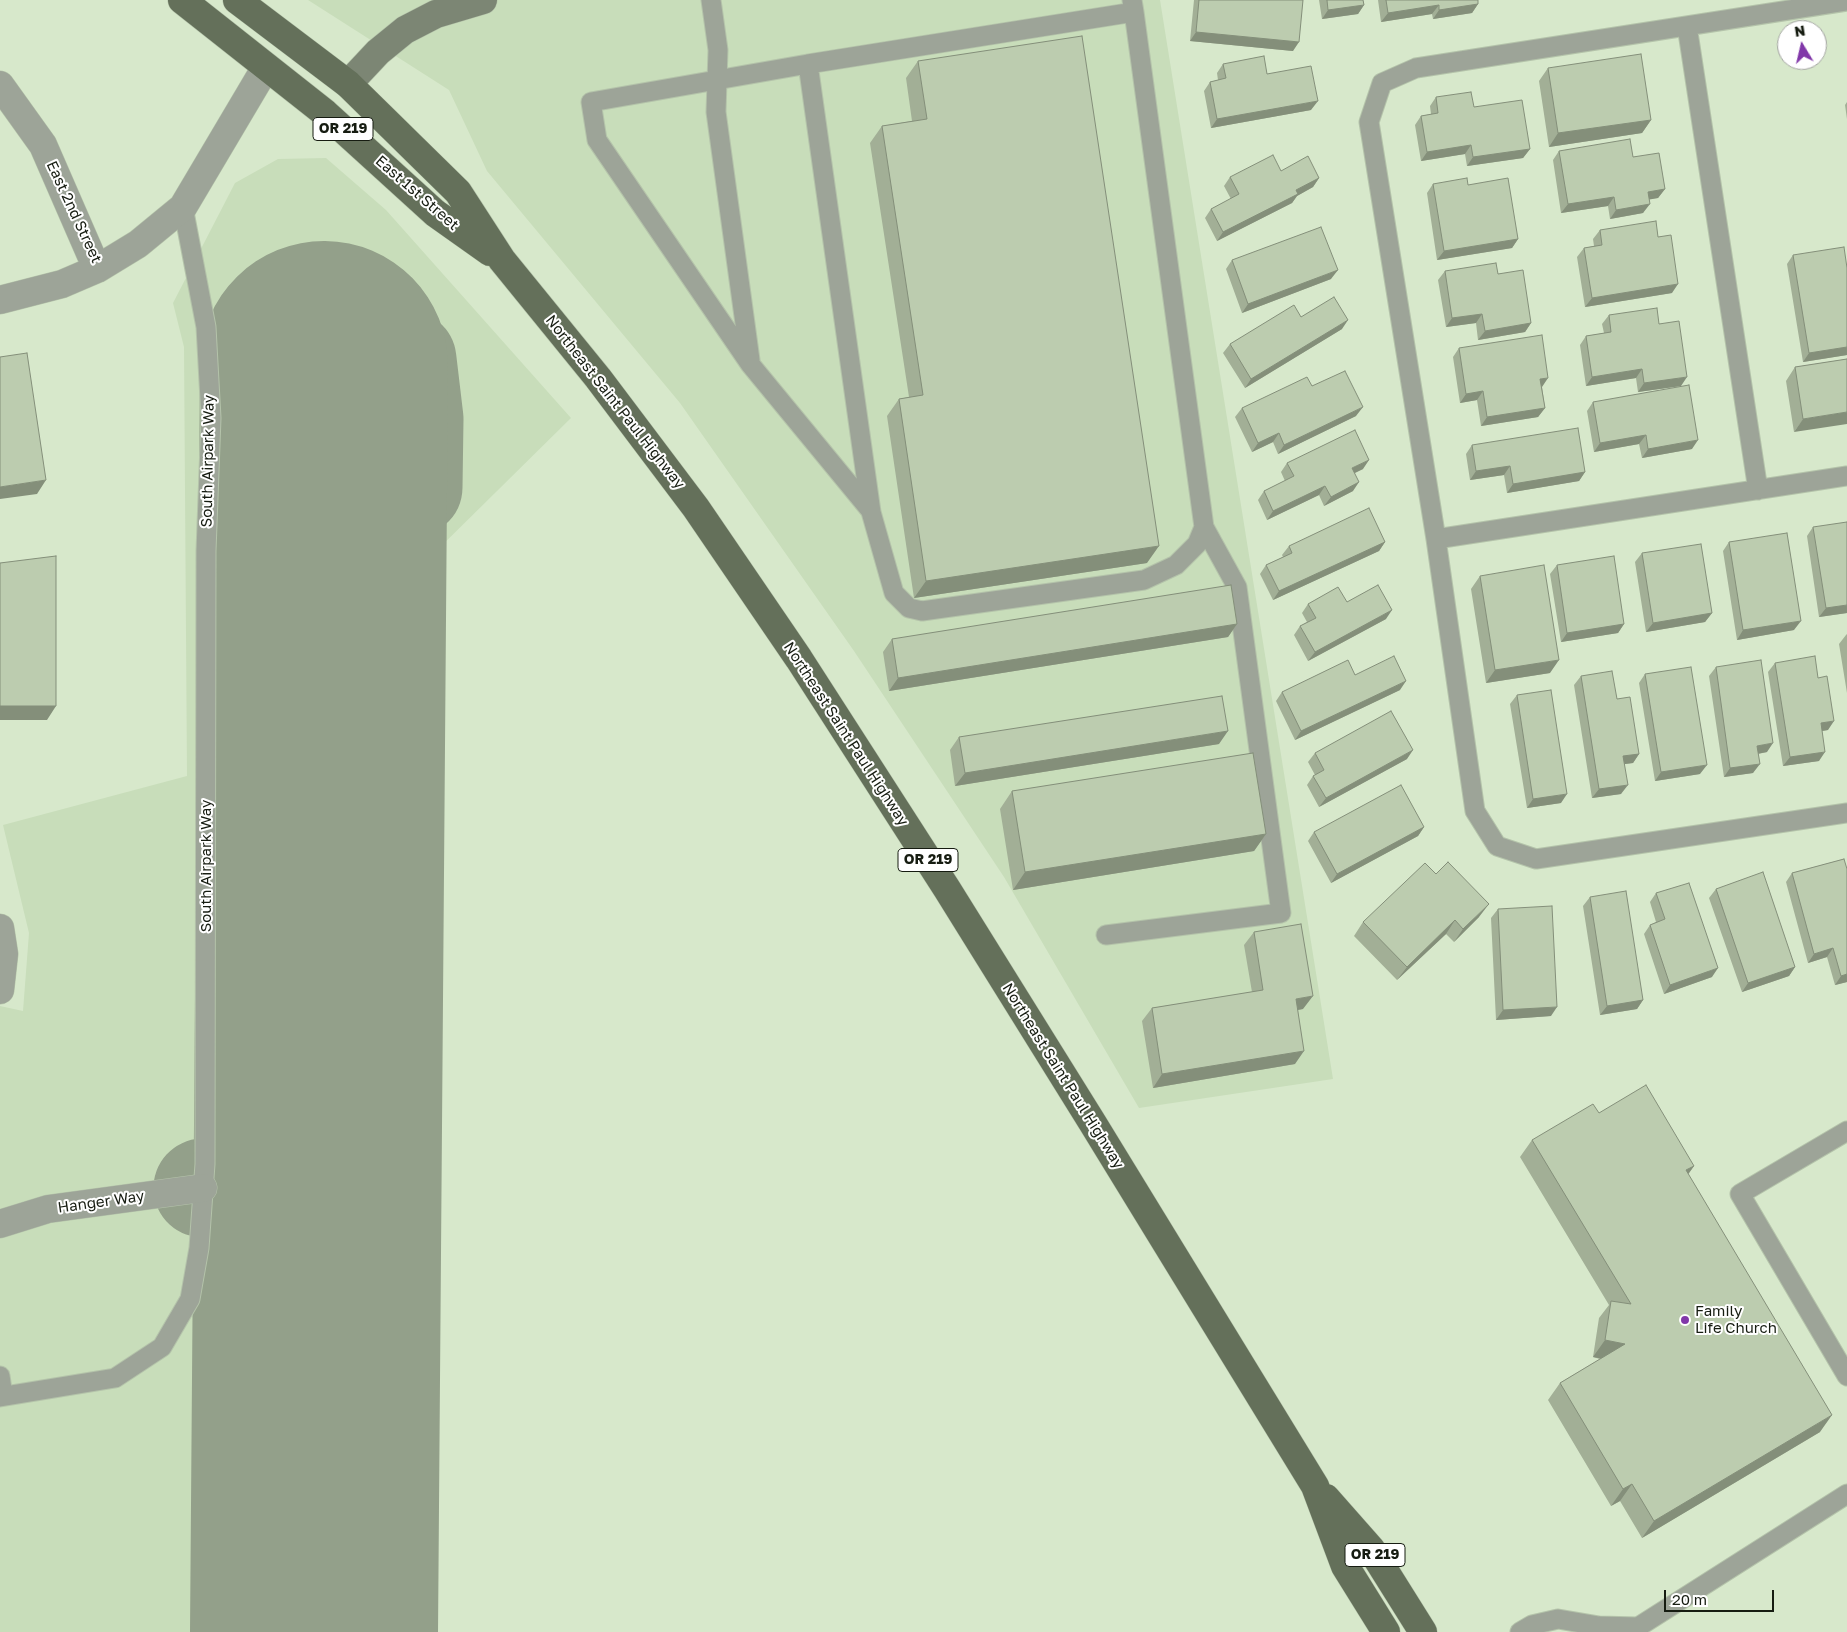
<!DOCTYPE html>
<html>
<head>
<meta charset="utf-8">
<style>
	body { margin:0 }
	#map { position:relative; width:1847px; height:1632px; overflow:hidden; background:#d7e8cb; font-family:"Golos Text",sans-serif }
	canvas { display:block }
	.north { position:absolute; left:1777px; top:20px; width:50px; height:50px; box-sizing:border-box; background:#fff; border:1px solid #a2a4a0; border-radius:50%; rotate:351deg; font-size:14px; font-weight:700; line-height:20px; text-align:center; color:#161c11 }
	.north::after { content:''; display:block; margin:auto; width:18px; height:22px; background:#8137a9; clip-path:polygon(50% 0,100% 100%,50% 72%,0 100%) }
	.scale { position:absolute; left:1664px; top:1590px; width:110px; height:22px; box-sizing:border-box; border:2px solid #161c11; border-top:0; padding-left:6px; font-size:15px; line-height:18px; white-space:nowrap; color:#161c11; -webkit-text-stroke:4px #fff; paint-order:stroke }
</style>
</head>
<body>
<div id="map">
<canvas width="1847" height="1632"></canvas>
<div class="north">N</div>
<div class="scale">20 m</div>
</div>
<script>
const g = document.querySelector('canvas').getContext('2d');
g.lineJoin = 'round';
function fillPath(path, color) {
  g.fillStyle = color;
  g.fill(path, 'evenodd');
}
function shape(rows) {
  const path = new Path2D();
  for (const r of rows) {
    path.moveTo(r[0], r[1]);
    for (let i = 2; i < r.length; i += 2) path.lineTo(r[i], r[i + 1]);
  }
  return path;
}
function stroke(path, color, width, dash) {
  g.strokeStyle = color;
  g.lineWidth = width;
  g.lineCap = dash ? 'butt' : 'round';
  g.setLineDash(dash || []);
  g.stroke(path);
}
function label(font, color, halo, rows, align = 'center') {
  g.font = font + ' "Golos Text",sans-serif';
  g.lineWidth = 4;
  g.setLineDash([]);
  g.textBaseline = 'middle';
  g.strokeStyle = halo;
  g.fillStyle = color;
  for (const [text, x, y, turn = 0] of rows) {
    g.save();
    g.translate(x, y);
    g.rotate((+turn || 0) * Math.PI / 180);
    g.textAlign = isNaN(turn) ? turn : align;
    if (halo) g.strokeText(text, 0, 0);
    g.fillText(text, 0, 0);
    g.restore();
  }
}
fillPath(shape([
	[308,0,1160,0,1333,1079,1139,1108,1004,877,854,651,680,403,487,171,449,90],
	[326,158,386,210,571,418,423,564,386,662,377,1632,0,1632,0,1006,23,1011,29,933,3,825,187,776,184,347,173,303,235,183,278,159]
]), '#c8ddba');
stroke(shape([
	[323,546,384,512,413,487,414,419,407,360,390,346,353,345,324,365],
	[203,1188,318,1183]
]), '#93a08a', 99);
stroke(shape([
	[314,1632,324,365]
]), '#93a08a', 248);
const lane = shape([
	[711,0,718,50,716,112,750,360],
	[1132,0,1134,12,1204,527,1197,544,1176,565,1144,580,922,611,909,608,894,593,871,512,808,64,1134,12],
	[1847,1,1416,68,1382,83,1369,122,1436,539,1475,811,1497,846,1536,859,1847,813],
	[1687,26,1758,490],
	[808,64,591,102,597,140,750,364,871,511],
	[1436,539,1847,476],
	[1106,935,1281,913,1237,587,1204,527],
	[1847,1131,1740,1194,1847,1376],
	[0,1376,3,1396],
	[0,1397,115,1378,162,1347,190,1299,199,1248,205,1164,206,551,211,418,206,327,183,207],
	[1520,1632,1532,1625,1558,1619,1599,1626,1638,1627,1847,1494]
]);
const street = shape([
	[0,85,43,145,97,269],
	[0,300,62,284,97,269,138,244,183,207,266,67],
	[0,928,4,954,0,990],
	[0,1224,48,1209,203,1188]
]);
const secondary = shape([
	[348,84,378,52,405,30,436,14,483,0]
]);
const primary = shape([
	[182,0,325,113,435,213,490,252],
	[237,0,348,84,458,192,502,260,598,378,696,508,799,659,947,889,1092,1122,1315,1486,1345,1566,1386,1632],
	[1326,1498,1371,1549,1423,1632]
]);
stroke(lane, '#b4c3aa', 21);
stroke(street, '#b4c3aa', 29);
stroke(secondary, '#b4c3aa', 29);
stroke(primary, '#b4c3aa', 29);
stroke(lane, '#9da498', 19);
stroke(street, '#9da498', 28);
stroke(secondary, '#7c8674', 28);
stroke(primary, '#64705a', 28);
fillPath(shape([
	[1194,0,1303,0,1293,51,1190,41],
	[1319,0,1363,0,1364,5,1358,14,1322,19],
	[1378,0,1478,0,1478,4,1472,13,1433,19,1432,14,1381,22],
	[918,61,1147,563,914,598,887,416,899,399,909,397,870,143,882,126,912,121,906,78],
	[1223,64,1311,110,1211,128,1204,91,1210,82,1218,80,1217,73],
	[1548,68,1651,120,1642,133,1549,147,1539,81],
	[1436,97,1474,107,1530,149,1523,158,1467,166,1465,154,1421,161,1415,125,1421,116,1431,114,1430,106],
	[1847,102,1847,119,1845,105],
	[1559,151,1633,157,1665,189,1658,198,1649,199,1643,213,1610,219,1608,206,1561,213,1553,160],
	[1281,171,1319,178,1313,187,1297,196,1292,203,1217,241,1205,218,1211,209,1231,199,1224,186,1230,177],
	[1433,184,1468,185,1518,239,1512,248,1437,260,1427,193],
	[1600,230,1658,237,1672,293,1585,307,1577,257,1584,248,1594,246,1593,239],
	[1793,255,1847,268,1847,355,1803,362,1787,264],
	[1232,260,1331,279,1242,313,1226,269],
	[1445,271,1498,274,1531,323,1525,332,1478,340,1476,323,1446,327,1438,280],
	[1609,315,1659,324,1681,386,1638,392,1636,378,1586,386,1580,345,1586,336,1604,333,1602,324],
	[1301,317,1342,329,1245,388,1223,353,1230,344],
	[1459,348,1542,387,1545,408,1538,417,1481,426,1477,400,1460,403,1453,357],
	[1847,359,1794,432,1786,381,1795,367],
	[1312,386,1356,416,1278,454,1273,442,1252,452,1235,417,1242,408],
	[1593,402,1692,449,1642,458,1639,444,1594,452,1587,411],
	[1472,445,1585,472,1579,481,1507,493,1504,475,1470,480,1466,454],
	[1287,463,1363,469,1355,473,1353,491,1324,506,1319,495,1267,520,1258,500,1264,491,1285,481,1281,472],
	[1813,527,1847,613,1819,617,1807,536],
	[1385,542,1379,551,1273,600,1260,574,1266,565,1283,557,1282,555,1289,546],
	[1729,542,1794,630,1737,640,1723,551],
	[1642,553,1712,613,1705,622,1646,632,1635,562],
	[1557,565,1624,624,1618,633,1561,642,1550,574],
	[1480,576,1550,673,1486,683,1471,589],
	[1308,604,1386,619,1308,661,1294,635,1300,626,1307,622,1302,613],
	[1237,624,1228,637,889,691,883,652,892,639],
	[1847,634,1847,693,1839,644,1846,635],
	[1775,663,1818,678,1828,730,1822,731,1819,761,1783,766,1768,672],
	[1716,667,1767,752,1758,754,1753,773,1724,777,1709,676],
	[1645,674,1700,774,1655,781,1639,683],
	[1355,675,1400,690,1295,740,1276,701,1282,692],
	[1581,676,1617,699,1639,754,1633,763,1624,764,1621,794,1592,798,1574,685],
	[1517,695,1561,803,1527,808,1510,704],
	[959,737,1219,744,955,786,950,750],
	[1315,753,1407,759,1319,807,1307,785,1313,776,1315,775,1308,762],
	[1012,791,1266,834,1254,851,1013,890,1000,809],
	[1424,827,1418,836,1331,883,1308,841,1314,832],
	[1844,859,1847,982,1835,985,1827,957,1808,963,1786,882,1792,873],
	[1716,889,1795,967,1789,976,1742,992,1709,898],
	[1656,893,1712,977,1664,994,1644,934,1650,925,1656,922,1650,902],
	[1590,897,1643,1000,1637,1009,1600,1015,1583,906],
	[1498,909,1551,1016,1496,1020,1491,918],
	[1479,917,1454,942,1446,934,1397,980,1354,936,1363,922],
	[1254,932,1303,1009,1297,1010,1295,1064,1153,1088,1142,1021,1152,1008,1252,992,1244,945],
	[1599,1113,1694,1166,1688,1174,1820,1432,1642,1538,1620,1501,1611,1506,1548,1400,1560,1383,1600,1359,1593,1357,1599,1318,1609,1305,1520,1157,1532,1140]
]), '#a2af96');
fillPath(shape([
	[1478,4,1472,13,1433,19,1439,10],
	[1364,5,1358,14,1322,19,1328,10],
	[1439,5,1432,14,1381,22,1388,13],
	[1196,32,1299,42,1293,51,1190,41],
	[1318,101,1311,110,1211,128,1217,119],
	[1651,120,1642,133,1549,147,1558,133],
	[1471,145,1465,154,1421,161,1427,152],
	[1530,149,1523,158,1467,166,1473,157],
	[1319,178,1313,187,1297,196,1292,203,1217,241,1223,232,1296,190],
	[1665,189,1658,198,1641,201,1648,192],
	[1614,197,1608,206,1561,213,1568,204],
	[1650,204,1643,213,1610,219,1616,210],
	[1518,239,1512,248,1437,260,1444,251],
	[1338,270,1331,279,1242,313,1248,304],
	[1678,284,1672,293,1585,307,1592,298],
	[1482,314,1476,323,1446,327,1452,318],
	[1348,320,1342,329,1245,388,1251,379],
	[1531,323,1525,332,1478,340,1485,331],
	[1847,347,1847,355,1803,362,1809,353],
	[1642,369,1636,378,1586,386,1592,377],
	[1687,377,1681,386,1638,392,1644,383],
	[1548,378,1542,387,1534,388,1540,379],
	[1483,391,1477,400,1460,403,1466,394],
	[1363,407,1356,416,1278,454,1284,445],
	[1545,408,1538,417,1481,426,1487,417],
	[1847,412,1847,424,1794,432,1803,419],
	[1279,433,1273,442,1252,452,1258,443],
	[1646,435,1639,444,1594,452,1600,443],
	[1698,440,1692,449,1642,458,1648,449],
	[1369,460,1363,469,1346,477,1352,468],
	[1510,466,1504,475,1470,480,1476,471],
	[1585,472,1579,481,1507,493,1513,484],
	[46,480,37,494,0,499,0,487],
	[1359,482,1353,491,1324,506,1331,497],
	[1325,486,1319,495,1267,520,1273,511],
	[1385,542,1379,551,1273,600,1279,591],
	[1159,546,1147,563,914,598,926,581],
	[1847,605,1847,613,1819,617,1826,608],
	[1392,610,1386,619,1308,661,1315,652],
	[1712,613,1705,622,1646,632,1653,623],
	[1801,621,1794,630,1737,640,1743,630],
	[1237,624,1228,637,889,691,898,678],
	[1624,624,1618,633,1561,642,1567,633],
	[1559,660,1550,673,1486,683,1495,670],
	[1406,681,1400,690,1295,740,1301,731],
	[0,706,56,706,47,720,0,720],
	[1834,721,1828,730,1815,732,1821,723],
	[1228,731,1219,744,955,786,965,773],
	[1773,743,1767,752,1751,755,1757,746],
	[1413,750,1407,759,1319,807,1326,798],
	[1825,752,1819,761,1783,766,1790,757],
	[1639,754,1633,763,1617,765,1623,756],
	[1760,764,1753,773,1724,777,1730,768],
	[1707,765,1700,774,1655,781,1661,772],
	[1628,785,1621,794,1592,798,1599,789],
	[1567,794,1561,803,1527,808,1533,799],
	[1424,827,1418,836,1331,883,1337,874],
	[1266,834,1254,851,1013,890,1025,872],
	[1489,904,1479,917,1454,942,1463,929],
	[1455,920,1446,934,1397,980,1407,967],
	[1833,948,1827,957,1808,963,1814,954],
	[1795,967,1789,976,1742,992,1748,983],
	[1718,968,1712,977,1664,994,1670,985],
	[1847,974,1847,982,1835,985,1841,976],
	[1313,996,1303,1009,1286,1012,1296,999],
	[1643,1000,1637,1009,1600,1015,1607,1006],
	[1557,1007,1551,1016,1496,1020,1503,1010],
	[1304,1051,1295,1064,1153,1088,1162,1074],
	[1694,1166,1682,1183,1686,1170],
	[1605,1340,1625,1344,1613,1361,1593,1357],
	[1832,1415,1820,1432,1642,1538,1654,1521],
	[1632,1484,1620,1501,1611,1506,1623,1489]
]), '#848f7a');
const building = shape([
	[1199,0,1303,0,1299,42,1196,32,1199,0],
	[1327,0,1363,0,1364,5,1328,10,1327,0],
	[1386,0,1478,0,1478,4,1439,10,1439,5,1388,13,1386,0],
	[1082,36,1159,546,926,581,899,399,923,395,882,126,927,119,918,61,1082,36],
	[1641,54,1651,120,1558,133,1548,68,1641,54],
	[1264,56,1267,74,1311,66,1318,101,1217,119,1210,82,1226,78,1223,64,1264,56],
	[1471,92,1474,107,1522,100,1530,149,1473,157,1471,145,1427,152,1421,116,1438,113,1436,97,1471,92],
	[1630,139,1633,157,1659,153,1665,189,1648,192,1650,204,1616,210,1614,197,1568,204,1559,151,1630,139],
	[1273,155,1281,171,1308,156,1319,178,1296,190,1298,194,1223,232,1211,209,1239,194,1230,177,1273,155],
	[1467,178,1468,185,1508,178,1518,239,1444,251,1433,184,1467,178],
	[1656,221,1658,237,1671,235,1678,284,1592,298,1584,248,1602,245,1600,230,1656,221],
	[1321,227,1338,270,1248,304,1232,260,1321,227],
	[1844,247,1847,268,1847,347,1809,353,1793,255,1844,247],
	[1496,263,1498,274,1523,270,1531,323,1485,331,1482,314,1452,318,1445,271,1496,263],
	[1334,297,1348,320,1251,379,1230,344,1294,305,1301,317,1334,297],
	[1657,308,1659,324,1679,321,1687,377,1644,383,1642,369,1592,377,1586,336,1611,332,1609,315,1657,308],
	[1542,335,1548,378,1540,379,1545,408,1487,417,1483,391,1466,394,1459,348,1542,335],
	[27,353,46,480,0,487,0,357,27,353],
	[1847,359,1847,412,1803,419,1795,367,1847,359],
	[1345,371,1363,407,1284,445,1279,433,1258,443,1242,408,1307,377,1312,386,1345,371],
	[1689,385,1698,440,1648,449,1646,435,1600,443,1593,402,1689,385],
	[1578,428,1585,472,1513,484,1510,466,1476,471,1472,445,1578,428],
	[1355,430,1369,460,1352,468,1359,482,1331,497,1325,486,1273,511,1264,491,1294,476,1287,463,1355,430],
	[1369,508,1385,542,1279,591,1266,565,1292,553,1289,546,1369,508],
	[1847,522,1847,605,1826,608,1813,527,1847,522],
	[1787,533,1801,621,1743,630,1729,542,1787,533],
	[1701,544,1712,613,1653,623,1642,553,1701,544],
	[56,556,56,706,0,706,0,563,56,556],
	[1614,556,1624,624,1567,633,1557,565,1614,556],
	[1544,565,1559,660,1495,670,1480,576,1544,565],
	[1231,585,1237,624,898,678,892,639,1231,585],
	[1378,585,1392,610,1315,652,1300,626,1316,618,1308,604,1338,587,1347,602,1378,585],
	[1394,656,1406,681,1301,731,1282,692,1348,660,1355,675,1394,656],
	[1815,656,1818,678,1827,676,1834,721,1821,723,1825,752,1790,757,1775,663,1815,656],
	[1761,660,1773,743,1757,746,1760,764,1730,768,1716,667,1761,660],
	[1691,667,1707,765,1661,772,1645,674,1691,667],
	[1612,671,1617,699,1630,697,1639,754,1623,756,1628,785,1599,789,1581,676,1612,671],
	[1551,690,1567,794,1533,799,1517,695,1551,690],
	[1222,696,1228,731,965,773,959,737,1222,696],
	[1391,711,1413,750,1326,798,1313,776,1324,770,1315,753,1391,711],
	[1253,753,1266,834,1025,872,1012,791,1253,753],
	[1401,785,1424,827,1337,874,1314,832,1401,785],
	[1844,859,1847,869,1847,974,1841,976,1833,948,1814,954,1792,873,1844,859],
	[1448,862,1489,904,1463,929,1455,920,1407,967,1363,922,1425,863,1436,874,1448,862],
	[1763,872,1795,967,1748,983,1716,889,1763,872],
	[1689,883,1718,968,1670,985,1650,925,1665,919,1656,893,1689,883],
	[1626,891,1643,1000,1607,1006,1590,897,1626,891],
	[1552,906,1557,1007,1503,1010,1498,909,1552,906],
	[1301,924,1313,996,1296,999,1304,1051,1162,1074,1152,1008,1263,990,1254,932,1301,924],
	[1646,1085,1694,1166,1686,1170,1832,1415,1654,1521,1632,1484,1623,1489,1560,1383,1625,1344,1605,1340,1611,1301,1631,1304,1532,1140,1593,1104,1599,1113,1646,1085]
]);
fillPath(building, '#bcccaf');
stroke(building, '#848f7a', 1);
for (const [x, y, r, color] of [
	[1685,1320,5,"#8137a9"]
]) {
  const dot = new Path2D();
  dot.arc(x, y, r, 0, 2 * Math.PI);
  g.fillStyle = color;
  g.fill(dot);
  stroke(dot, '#fff', 2);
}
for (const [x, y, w] of [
	[343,129,60],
	[928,860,60],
	[1375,1555,60]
]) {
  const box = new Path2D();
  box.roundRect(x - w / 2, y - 11.5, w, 23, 4);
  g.fillStyle = '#fff';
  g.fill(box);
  stroke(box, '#161c11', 1);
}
label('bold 14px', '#161c11', null, [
	["OR 219",343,129],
	["OR 219",928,860],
	["OR 219",1375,1555]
]);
label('15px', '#161c11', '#fff', [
	["East 1st Street",417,193,41],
	["East 2nd Street",74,212,65],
	["Northeast Saint Paul Highway",615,402,52],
	["South Airpark Way",208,461,-89],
	["Northeast Saint Paul Highway",846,734,57],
	["South Airpark Way",206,866,-90],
	["Northeast Saint Paul Highway",1063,1076,58],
	["Hanger Way",101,1202,-8]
]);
label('15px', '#161c11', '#fff', [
	["Family",1695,1311],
	["Life Church",1695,1328]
], 'left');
</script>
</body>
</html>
